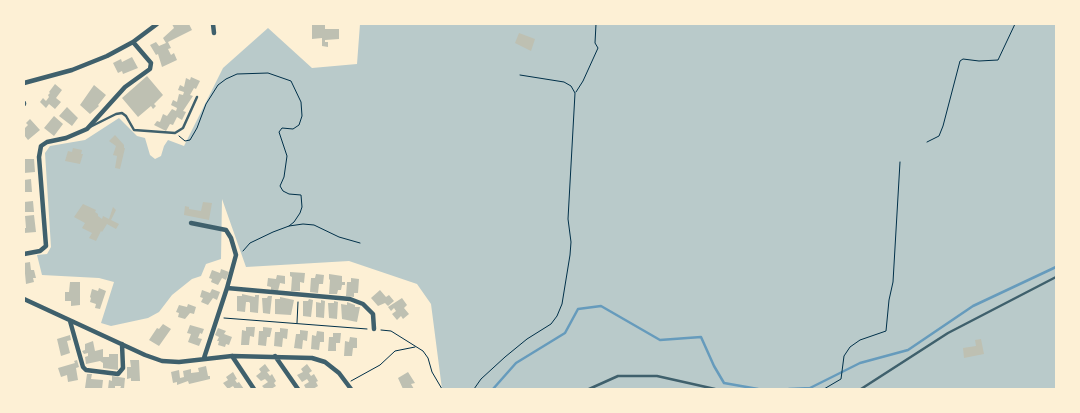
<!DOCTYPE html>
<html>
<head>
<meta charset="utf-8">
<style>
	body { margin:0 }
	#map { position:relative; width:1080px; height:413px; overflow:hidden; background:#fdf0d5; font-family:"Public Sans",sans-serif }
	canvas { display:block }
	.frame { position:absolute; inset:0; border:25px solid #fdf0d5; pointer-events:none }
</style>
</head>
<body>
<div id="map">
<canvas width="1080" height="413"></canvas>
<div class="frame"></div>
</div>
<script>
const g = document.querySelector('canvas').getContext('2d');
g.lineJoin = 'round';
function fillPath(path, color) {
  g.fillStyle = color;
  g.fill(path, 'evenodd');
}
function shape(rows) {
  const path = new Path2D();
  for (const r of rows) {
    path.moveTo(r[0], r[1]);
    for (let i = 2; i < r.length; i += 2) path.lineTo(r[i], r[i + 1]);
  }
  return path;
}
function stroke(path, color, width, dash) {
  g.strokeStyle = color;
  g.lineWidth = width;
  g.lineCap = dash ? 'butt' : 'round';
  g.setLineDash(dash || []);
  g.stroke(path);
}
fillPath(shape([
	[360,24,1056,24,1056,389,442,389,431,304,417,284,349,261,246,267,222,199,221,259,206,264,201,276,192,279,172,295,159,312,148,318,111,326,101,323,114,282,99,278,42,275,37,255,47,254,51,247,45,153,50,146,85,140,119,118,137,136,145,138,150,155,155,159,161,156,164,146,168,140,184,146,223,68,268,28,312,68,357,64]
]), '#b9caca');
stroke(shape([
	[493,389,516,363,565,333,578,309,601,306,660,340,701,337,714,366,724,383,758,389],
	[789,389,810,388,860,363,908,350,973,306,1056,267]
]), '#669bbc', 2.5);
fillPath(shape([
	[172,24,189,24,192,30,168,42,171,48,168,49,171,55,174,53,177,60,162,67,158,54,156,55,150,45,156,42,159,46,166,43,163,38,174,28],
	[322,24,325,24,325,29,339,29,339,39,325,40,325,42,328,42,328,47,322,46,322,38,312,39,312,25],
	[519,33,535,39,531,51,515,43],
	[132,57,138,68,123,74,122,71,118,73,113,63,121,59,122,62],
	[147,76,163,95,154,104,156,106,153,109,151,106,138,117,122,98],
	[191,77,200,81,196,89,194,88,190,95,193,96,183,111,186,112,182,120,177,117,173,125,170,124,166,131,154,125,157,121,160,122,163,114,167,116,172,109,176,111,177,108,171,105,173,100,177,102,179,94,183,95,184,92,178,90,180,85,184,87,186,78,190,80],
	[55,84,62,90,56,98,61,102,55,109,49,104,46,108,40,102,43,98,46,101,49,97,48,95,50,93,49,92],
	[94,85,106,95,98,105,99,106,90,114,80,105],
	[67,107,78,118,72,126,59,116],
	[54,116,63,124,54,136,44,128],
	[30,119,40,130,28,140,24,135,24,129,28,125,26,123],
	[115,135,124,145,124,148,125,148,120,169,115,168,117,156,113,155,116,146,109,141],
	[73,148,82,150,81,154,83,154,80,164,65,161,68,151,72,152],
	[24,159,34,159,35,172,24,173],
	[31,179,32,192,24,192,24,180],
	[33,201,34,212,25,212,24,202],
	[203,202,212,203,209,220,184,215,185,206,189,207,189,209,201,211],
	[83,204,96,210,95,212,98,214,98,216,102,219,103,216,109,219,113,207,116,210,111,220,119,224,116,229,107,224,102,232,101,231,96,241,89,238,92,233,82,228,85,223,74,217],
	[34,215,36,232,24,233,24,228,26,228,25,216],
	[30,262,31,270,34,270,36,278,33,278,34,282,26,284,24,263],
	[221,269,229,272,226,280,222,278,218,285,211,282,212,279,209,278,212,270,220,273],
	[290,272,305,273,304,283,300,282,300,291,291,291,292,277,290,276],
	[316,274,324,275,323,284,319,284,318,293,310,292,311,278,315,278],
	[329,274,342,276,342,282,345,282,345,285,342,285,341,290,338,290,337,294,329,294,330,280,329,279],
	[277,275,285,276,285,284,280,283,278,291,271,290,271,287,267,286,268,278,276,279],
	[351,278,359,279,358,293,354,293,354,297,346,296,347,282,351,282],
	[70,282,80,282,80,305,71,306,71,301,65,301,65,292,69,292],
	[99,288,106,291,100,309,95,308,96,304,90,302,91,298,90,297,92,289,98,291],
	[212,289,220,292,217,300,213,298,208,305,201,302,203,298,200,297,202,290,210,293],
	[380,290,386,297,389,295,394,301,388,306,385,303,378,306,371,298],
	[242,294,255,297,255,295,259,295,258,313,250,312,250,303,249,302,246,302,245,312,237,311,237,296,242,296],
	[268,296,272,296,270,314,263,313,262,298,267,298],
	[280,297,294,300,291,315,275,314,275,299,280,299],
	[402,298,407,305,404,308,409,314,403,319,401,316,397,320,392,314,396,311,394,308,391,311,388,307],
	[309,299,313,300,311,317,303,316,303,301,308,301],
	[321,300,325,301,324,318,316,317,316,302,321,303],
	[334,301,338,302,337,319,329,318,328,303,334,303],
	[347,302,355,305,355,307,360,307,357,322,342,319,341,304,347,305],
	[188,304,196,307,194,314,190,313,185,319,178,317,179,313,176,312,179,305,187,307],
	[163,324,171,329,159,346,149,340,157,328,159,329],
	[190,325,204,329,202,334,200,333,198,338,202,339,199,346,188,342,191,334,187,333],
	[246,327,255,327,254,337,250,336,249,345,241,345,242,330,246,331],
	[263,327,272,328,270,337,267,337,266,346,258,345,259,331,263,331],
	[218,328,226,331,224,334,232,337,229,345,226,344,225,347,218,345,219,341,217,341,219,337,215,335],
	[280,328,288,329,287,339,283,338,282,347,274,346,275,332,280,332],
	[300,330,308,331,307,341,303,340,302,349,294,348,296,334,300,334],
	[317,331,324,332,324,342,320,342,319,350,311,349,312,335,316,336],
	[333,333,341,333,340,343,336,343,336,351,328,351,329,337,333,337],
	[70,335,71,340,67,341,70,353,61,356,57,339],
	[350,337,357,338,357,348,353,348,352,356,344,356,345,341,349,342],
	[981,339,984,354,964,358,963,348,976,346,975,340],
	[93,341,95,351,103,349,103,357,109,357,109,354,118,354,118,370,103,368,103,363,100,361,86,364,85,357,88,356,88,353,84,354,82,351,85,350,85,344],
	[77,360,79,367,76,368,78,380,68,382,67,375,61,377,58,368,75,363,74,361],
	[130,360,139,360,140,381,131,381,131,378,127,379,127,367,131,367],
	[265,364,270,371,267,372,270,376,272,374,276,381,274,383,276,386,271,389,265,389,262,386,268,382,265,379,261,381,256,376,261,372,259,369],
	[307,364,312,371,309,373,311,376,314,374,318,381,316,382,318,386,313,389,306,389,304,385,309,382,307,379,302,382,297,375,303,372,301,369],
	[206,366,208,376,210,376,210,379,189,384,188,381,177,385,177,382,173,383,171,372,179,370,180,378,184,377,183,371,191,369,191,373,199,372,198,368],
	[233,372,237,379,235,380,237,383,239,382,244,389,235,389,233,386,228,389,223,383,228,380,226,377],
	[408,372,415,383,411,384,414,389,403,389,398,378],
	[87,374,92,374,91,379,103,380,102,389,89,389,85,388],
	[112,376,125,378,124,389,120,389,121,386,115,386,115,389,108,389,109,380,112,381]
]), '#bec0b2');
stroke(shape([
	[576,92,583,81,598,48,595,43,596,24],
	[179,136,185,141,190,140,197,128,206,104,218,85,226,79,237,74,268,73,291,81,301,102,302,116,299,125,293,129,282,128,279,132,287,156,284,177,280,186,283,191,289,194,301,195,302,207,300,213,294,222,289,226],
	[927,142,939,136,943,126,960,61,963,59,979,61,998,60,1015,24],
	[243,251,250,243,273,232,289,226,303,224,314,225,339,237,360,243],
	[224,318,367,329],
	[297,323,298,302],
	[381,330,391,331,423,351,428,358,432,372,442,389],
	[351,381,380,365,395,351,415,347],
	[474,389,481,379,505,357,527,339,551,324,557,316,562,304,570,255,571,242,568,219,575,93,571,86,564,82,520,75],
	[824,389,841,379,844,356,850,347,860,340,886,331,889,300,893,282,900,162]
]), '#003049', 1);
stroke(shape([
	[90,127,116,114,122,113,126,116,134,130,175,133,183,128,197,97],
	[589,389,618,376,657,376,715,389],
	[861,389,948,333,1056,277]
]), '#3f606c', 2.5);
stroke(shape([
	[213,24,214,33],
	[24,83,72,70,107,56,133,42,157,24],
	[24,103,24,104],
	[191,223,226,230,231,238,236,255,227,288],
	[24,254,40,251,46,246,39,157,41,146,47,142,66,138,87,129,125,87,150,69,151,63,133,42],
	[24,299,145,355,162,361,179,362,232,356,312,358,325,362,339,373,351,389],
	[70,321,83,367,86,370,118,374,123,368,122,344],
	[232,356,254,389],
	[275,356,298,389],
	[204,358,227,288,350,299,363,304,373,314,374,329]
]), '#3f606c', 4.5);
</script>
</body>
</html>
